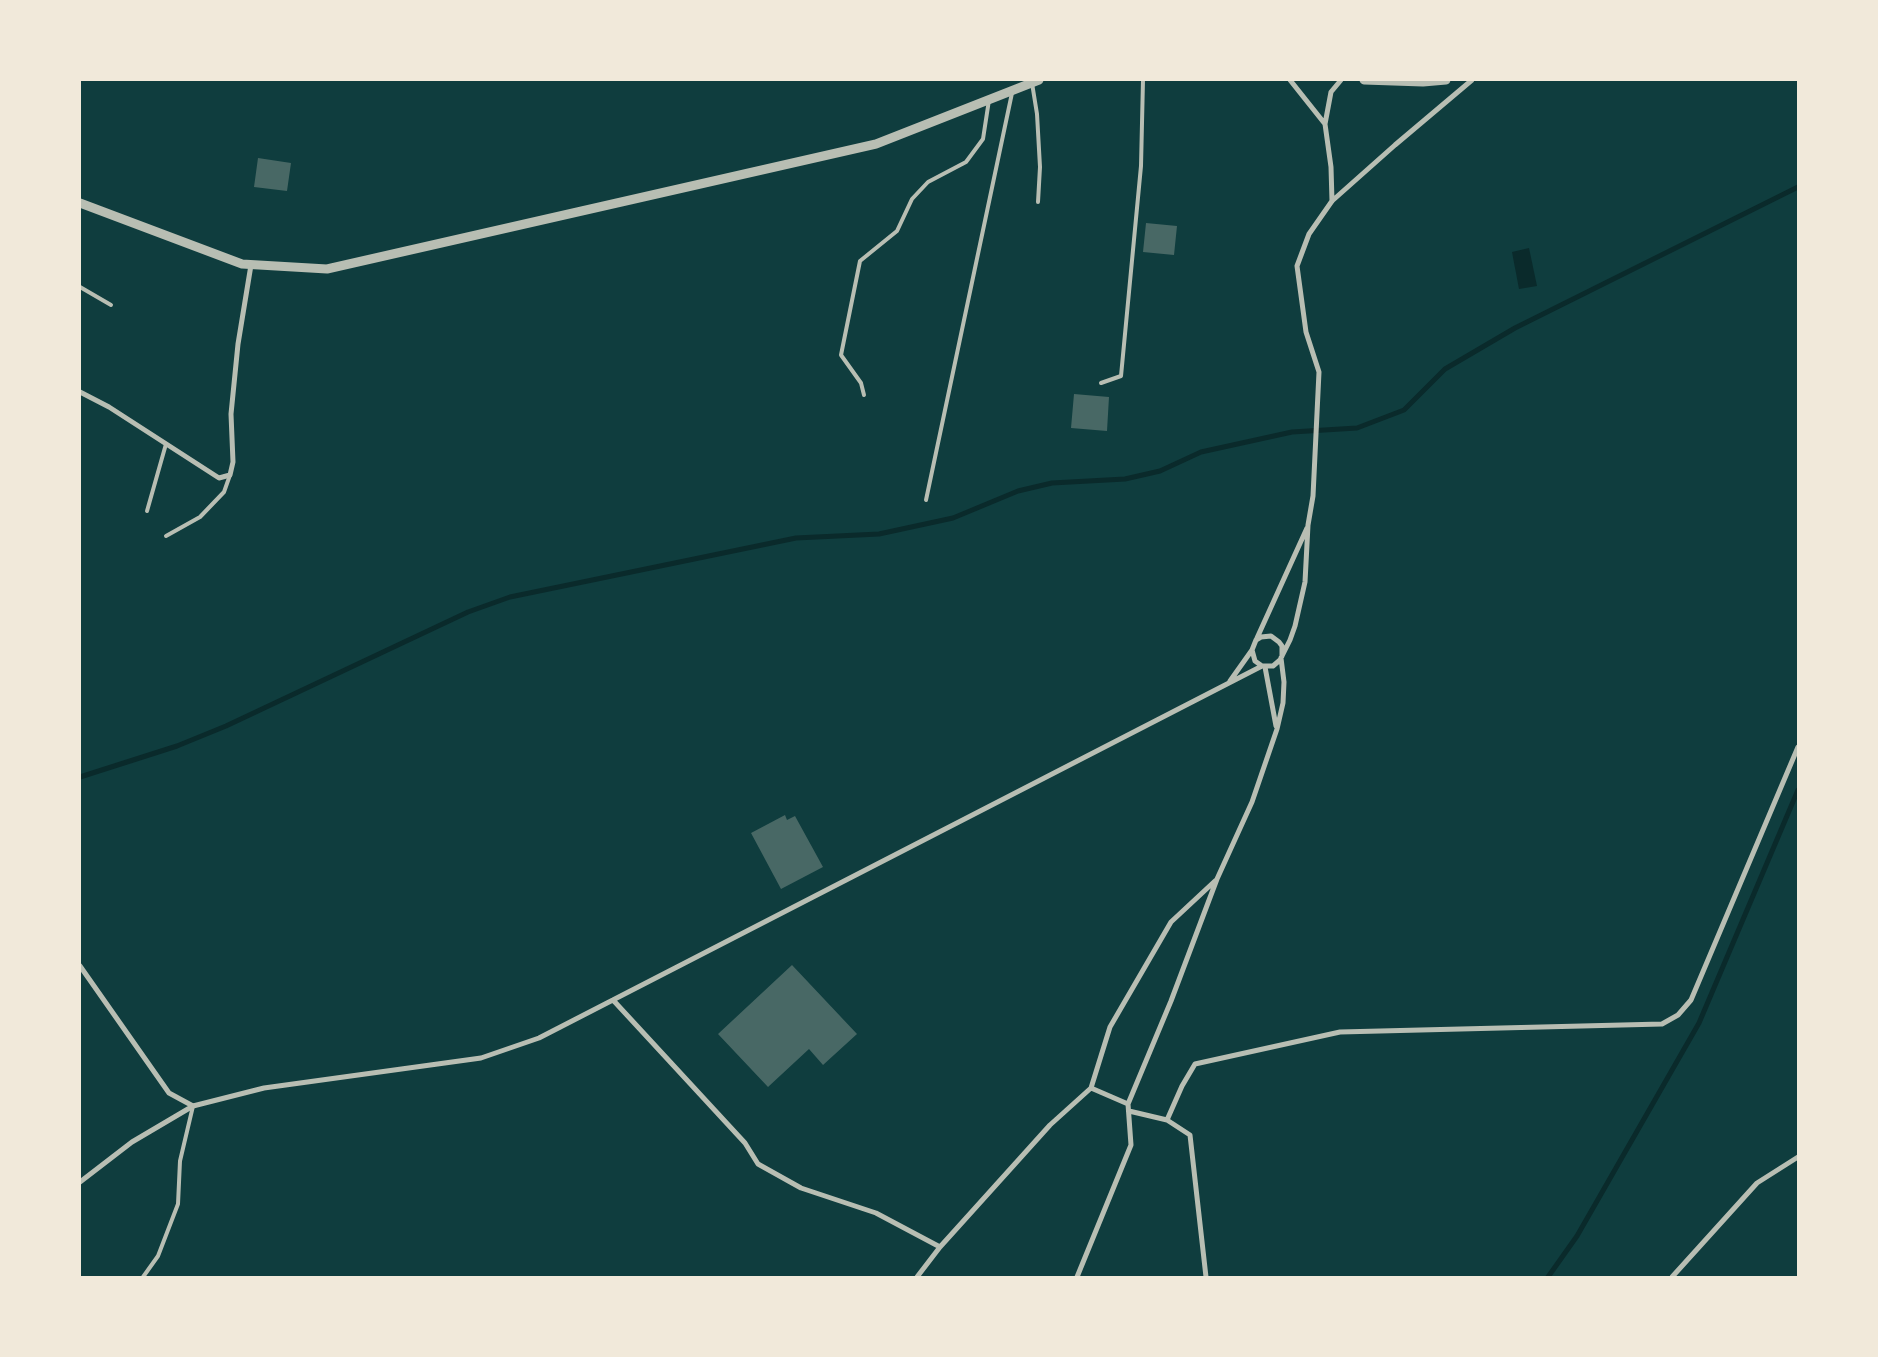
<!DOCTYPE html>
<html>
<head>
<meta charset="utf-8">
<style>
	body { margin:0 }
	#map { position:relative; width:1878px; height:1357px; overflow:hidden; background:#0f3d3e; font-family:"Source Sans 3",sans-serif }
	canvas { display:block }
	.frame { position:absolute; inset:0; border:81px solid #f1e9da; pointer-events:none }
</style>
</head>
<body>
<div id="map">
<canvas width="1878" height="1357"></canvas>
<div class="frame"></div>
</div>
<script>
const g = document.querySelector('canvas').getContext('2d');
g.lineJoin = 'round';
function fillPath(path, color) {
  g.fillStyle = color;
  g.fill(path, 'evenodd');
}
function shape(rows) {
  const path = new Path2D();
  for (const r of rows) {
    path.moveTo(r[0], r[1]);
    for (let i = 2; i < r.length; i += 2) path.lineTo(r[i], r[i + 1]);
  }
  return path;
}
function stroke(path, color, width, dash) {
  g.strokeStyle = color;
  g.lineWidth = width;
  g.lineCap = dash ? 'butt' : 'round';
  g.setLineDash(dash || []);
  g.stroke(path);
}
fillPath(shape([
	[1529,248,1537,286,1519,289,1512,252]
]), '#0a2a2b');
stroke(shape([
	[80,777,177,746,226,726,468,612,510,597,796,538,879,534,953,518,1018,491,1052,483,1125,479,1160,471,1201,452,1292,432,1357,428,1404,410,1445,369,1515,328,1798,187],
	[1548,1277,1577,1236,1699,1023,1798,790]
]), '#0a2a2b', 5);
fillPath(shape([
	[258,158,291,163,287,191,254,187],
	[1146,223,1177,226,1174,255,1143,252],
	[1074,394,1109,397,1107,431,1071,428],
	[785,815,787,820,795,816,823,867,781,889,751,833],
	[792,965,857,1034,823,1065,809,1049,768,1087,718,1034]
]), '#486865');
stroke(shape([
	[1032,83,1037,114,1040,167,1038,202],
	[80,287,111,305],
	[1101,383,1121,376,1141,166,1143,80],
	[864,395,861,383,841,355,860,261,897,231,912,199,928,182,966,162,983,139,989,100],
	[926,500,1012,93],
	[147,511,166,444],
	[166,536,200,517,224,492,230,475],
	[143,1277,158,1256,178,1204,180,1161,193,1106]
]), '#b8beb3', 4);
stroke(shape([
	[1290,80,1325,124],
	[1332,201,1331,167,1325,124,1331,92,1341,80],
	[80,392,109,407,219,478,230,475,233,462,231,414,238,344,251,265],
	[1257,638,1307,528],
	[1282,656,1282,646,1279,642,1271,636,1261,637,1256,640,1252,650,1255,661,1262,666,1273,666,1280,660,1290,640,1295,626,1305,582,1308,525,1313,496,1319,372,1306,332,1297,266,1309,234,1332,201,1395,145,1472,80],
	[1265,667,1276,726],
	[1230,681,1252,650],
	[80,966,169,1093,193,1106,264,1088,481,1058,539,1038,1262,666],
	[613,1000,745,1143,758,1164,801,1188,876,1213,940,1247],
	[1091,1088,1128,1104],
	[1129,1111,1167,1120,1190,1135,1206,1277],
	[1167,1120,1182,1086,1195,1064,1340,1032,1662,1024,1678,1015,1691,1000,1798,747],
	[80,1182,132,1142,193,1106],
	[917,1277,940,1247,1050,1125,1091,1088,1110,1027,1171,922,1215,881],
	[1077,1277,1131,1145,1128,1104,1171,1001,1217,879,1252,802,1277,729,1283,703,1284,682,1281,658],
	[1672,1277,1757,1183,1798,1157]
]), '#b8beb3', 5);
stroke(shape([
	[1364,80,1423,82,1446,80],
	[80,203,242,264,327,269,876,144,1039,80]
]), '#b8beb3', 9);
</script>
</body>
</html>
